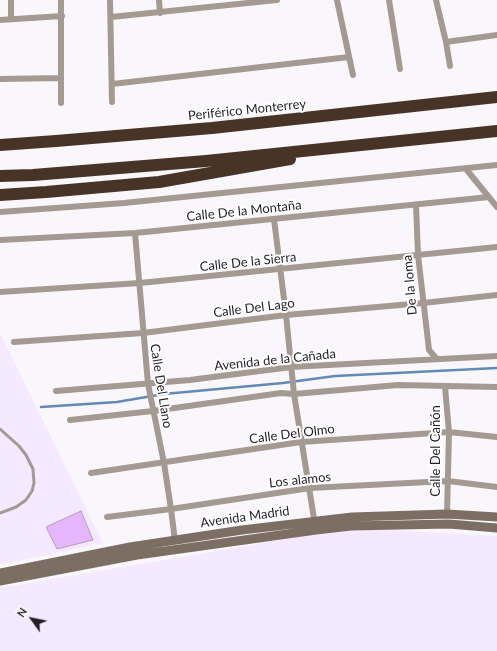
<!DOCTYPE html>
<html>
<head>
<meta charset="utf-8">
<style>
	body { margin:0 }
	#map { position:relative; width:497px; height:651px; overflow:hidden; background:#faf7fc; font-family:Lato,sans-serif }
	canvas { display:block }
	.north { position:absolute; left:12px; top:599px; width:40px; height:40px; -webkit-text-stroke:3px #fff; paint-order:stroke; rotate:303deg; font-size:11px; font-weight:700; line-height:16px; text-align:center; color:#241e27 }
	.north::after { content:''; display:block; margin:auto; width:14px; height:18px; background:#241e27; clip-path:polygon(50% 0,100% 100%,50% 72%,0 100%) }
</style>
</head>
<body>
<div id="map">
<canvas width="497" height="651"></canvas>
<div class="north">N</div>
</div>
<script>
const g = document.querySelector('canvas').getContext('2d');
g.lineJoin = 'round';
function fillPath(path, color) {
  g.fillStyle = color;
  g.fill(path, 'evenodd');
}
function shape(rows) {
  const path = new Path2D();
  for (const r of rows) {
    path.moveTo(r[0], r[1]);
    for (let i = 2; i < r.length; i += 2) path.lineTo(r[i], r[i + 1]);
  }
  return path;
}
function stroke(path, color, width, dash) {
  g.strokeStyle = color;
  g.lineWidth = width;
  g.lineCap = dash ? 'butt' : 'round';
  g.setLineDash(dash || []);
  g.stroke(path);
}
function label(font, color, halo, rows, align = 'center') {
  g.font = font + ' Lato,sans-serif';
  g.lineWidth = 4;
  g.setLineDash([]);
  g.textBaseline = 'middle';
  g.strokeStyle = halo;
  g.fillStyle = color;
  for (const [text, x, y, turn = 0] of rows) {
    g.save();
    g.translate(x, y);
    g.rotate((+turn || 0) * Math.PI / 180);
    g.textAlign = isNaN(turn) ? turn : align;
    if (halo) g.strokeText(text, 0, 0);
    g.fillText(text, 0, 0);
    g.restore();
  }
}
fillPath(shape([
	[0,333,103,543,0,565],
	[350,528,497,536,497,651,0,651,0,588]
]), '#f4e9fe');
stroke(shape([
	[41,407,117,402,164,394,283,383,335,376,497,368]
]), '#618ab7', 2.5);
const building = shape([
	[81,511,93,540,57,549,46,527,81,511]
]);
fillPath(building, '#e5b6fc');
stroke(building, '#b0a1b8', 1);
stroke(shape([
	[0,429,19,446,26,455,33,469,34,483,32,491,26,500,16,507,0,513]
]), '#a59a92', 3);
stroke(shape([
	[11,0,11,19],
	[61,0,61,103],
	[110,0,112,102],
	[159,0,160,13],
	[337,0,353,75],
	[389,0,400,69],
	[436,0,446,42,497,35],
	[111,17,277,0],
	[0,20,62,16],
	[446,42,450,66],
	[0,79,61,78],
	[112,84,349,57],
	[466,169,497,207],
	[416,205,418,255,428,341,429,350,437,359],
	[0,212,124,203,497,165],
	[274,219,286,315,294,394,315,525],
	[135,233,148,384,164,463,171,509,175,541],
	[0,240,135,233,489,197],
	[0,292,140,283,497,247],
	[14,342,143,333,286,315,423,303,497,295],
	[445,387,449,432,447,514],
	[56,391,190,380,291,367,497,356],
	[70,420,153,411,281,393,294,394,398,385,497,387],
	[91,473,301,442,449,432,497,437],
	[107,517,171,509,310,488,448,481,497,487]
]), '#a59a92', 6);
stroke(shape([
	[0,573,130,547,242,530,352,517,447,514,497,517],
	[0,581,137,555,316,530,351,526,449,524,497,528]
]), '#7d6e63', 9);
stroke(shape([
	[0,145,56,141,212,128,497,97],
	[0,176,33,175,206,161,497,131],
	[0,195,46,192,159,182,290,159]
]), '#483426', 12);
label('13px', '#241e27', '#fff', [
	["Periférico Monterrey",247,110,-6],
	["Calle De la Montaña",244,211,-6],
	["Calle De la Sierra",248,262,-6],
	["De la loma",410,285,-95],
	["Calle Del Lago",254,308,-7],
	["Avenida de la Cañada",275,360,-6],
	["Calle Del Llano",161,386,81],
	["Calle Del Olmo",292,434,-7],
	["Calle Del Cañón",436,451,-90],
	["Los alamos",300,480,-6],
	["Avenida Madrid",245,517,-8]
]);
</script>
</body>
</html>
